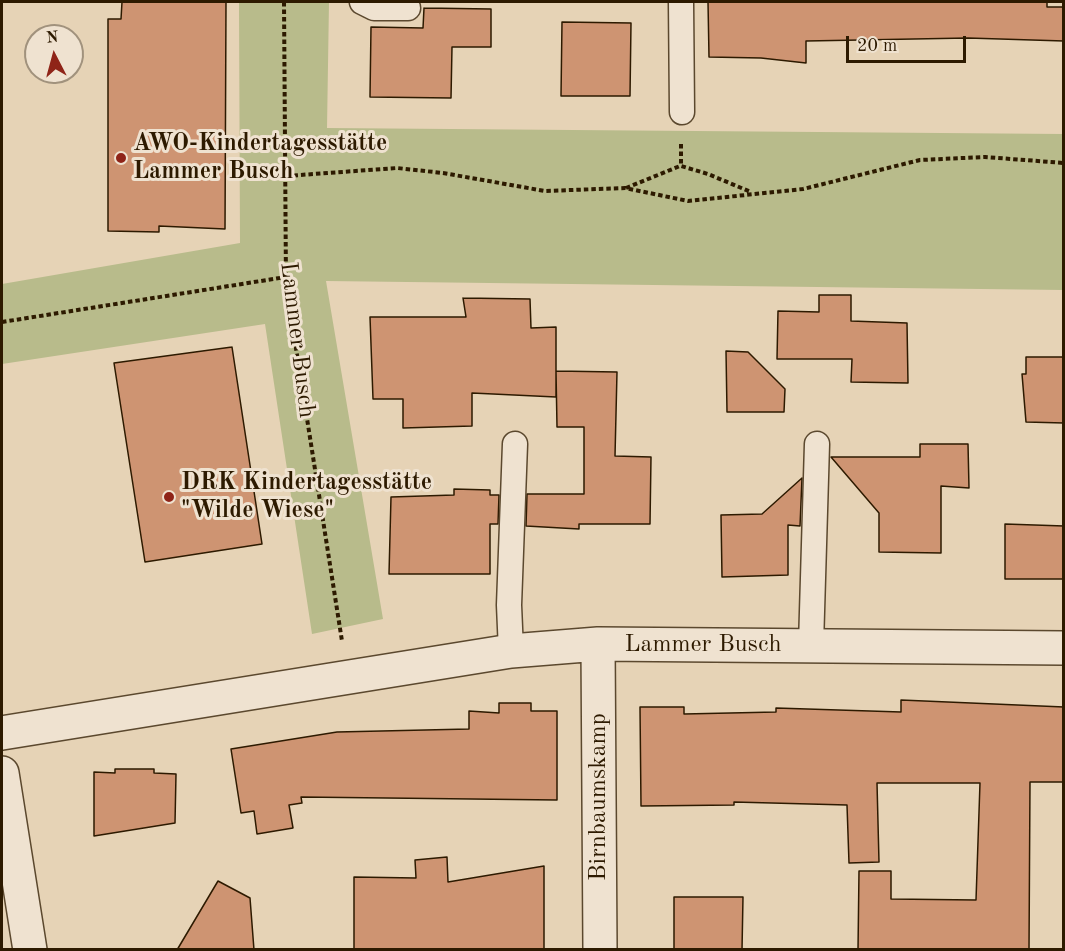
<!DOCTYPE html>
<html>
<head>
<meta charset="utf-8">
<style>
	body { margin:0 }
	#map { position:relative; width:1065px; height:951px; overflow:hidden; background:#e6d3b6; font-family:"Old Standard TT",serif }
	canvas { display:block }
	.frame { position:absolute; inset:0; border:3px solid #2d1a00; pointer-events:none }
	.north { position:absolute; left:24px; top:24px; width:60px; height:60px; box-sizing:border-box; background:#efe2d0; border:2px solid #a1927d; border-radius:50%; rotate:354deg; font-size:16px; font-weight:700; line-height:24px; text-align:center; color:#2d1a00 }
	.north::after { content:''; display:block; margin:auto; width:21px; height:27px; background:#8f2418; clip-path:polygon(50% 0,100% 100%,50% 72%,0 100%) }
	.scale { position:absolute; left:846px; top:36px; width:120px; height:27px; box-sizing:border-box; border:3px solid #2d1a00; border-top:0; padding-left:8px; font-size:18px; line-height:21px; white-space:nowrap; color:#2d1a00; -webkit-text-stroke:4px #efe2d0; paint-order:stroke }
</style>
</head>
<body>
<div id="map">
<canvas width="1065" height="951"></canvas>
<div class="frame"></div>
<div class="north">N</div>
<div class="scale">20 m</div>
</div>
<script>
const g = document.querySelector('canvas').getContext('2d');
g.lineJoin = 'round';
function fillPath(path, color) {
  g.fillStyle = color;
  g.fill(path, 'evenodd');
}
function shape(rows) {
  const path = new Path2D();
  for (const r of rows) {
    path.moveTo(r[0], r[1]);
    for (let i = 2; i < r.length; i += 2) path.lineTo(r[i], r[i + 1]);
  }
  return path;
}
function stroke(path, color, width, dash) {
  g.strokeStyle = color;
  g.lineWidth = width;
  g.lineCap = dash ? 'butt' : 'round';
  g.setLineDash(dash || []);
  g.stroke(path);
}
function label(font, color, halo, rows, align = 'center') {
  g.font = font + ' "Old Standard TT",serif';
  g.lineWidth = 6;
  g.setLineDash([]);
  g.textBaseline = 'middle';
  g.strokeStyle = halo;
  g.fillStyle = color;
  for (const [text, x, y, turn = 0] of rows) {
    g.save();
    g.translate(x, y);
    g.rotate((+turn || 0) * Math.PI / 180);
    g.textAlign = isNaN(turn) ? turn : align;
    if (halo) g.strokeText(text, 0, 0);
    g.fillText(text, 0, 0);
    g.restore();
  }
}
fillPath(shape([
	[239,2,329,2,327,128,1063,134,1063,290,326,281,383,619,312,634,265,324,2,364,2,284,240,243]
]), '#b8bb8b');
const building = shape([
	[122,2,226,2,225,229,159,226,159,232,108,231,108,19,121,19,122,2],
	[708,2,1047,2,1047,7,1064,7,1064,41,968,38,806,41,806,63,761,58,709,57,708,2],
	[424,8,491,9,491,47,452,47,451,98,370,97,371,27,423,28,424,8],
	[562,22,631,23,630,96,561,96,562,22],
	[819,295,851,295,851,321,907,323,908,383,851,382,852,359,777,359,778,311,819,312,819,295],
	[463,298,530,299,531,328,556,327,556,397,472,393,472,426,403,428,403,399,373,399,370,317,466,317,463,298],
	[232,347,262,544,145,562,114,363,232,347],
	[726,351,748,352,785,389,784,412,727,412,726,351],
	[1026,357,1064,357,1064,423,1026,422,1022,374,1026,374,1026,357],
	[556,371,617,372,615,456,651,457,650,524,579,524,579,529,526,526,527,494,584,494,584,427,557,427,556,371],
	[920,444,968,444,969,488,941,486,941,553,879,552,879,513,831,457,920,457,920,444],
	[802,478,800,526,788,525,788,575,722,577,721,515,762,514,802,478],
	[454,489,490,490,490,495,499,495,498,524,490,524,490,574,389,574,391,497,454,495,454,489],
	[1005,524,1064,526,1064,579,1005,579,1005,524],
	[901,700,1064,707,1064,782,1030,782,1029,950,858,950,859,871,891,871,891,899,976,900,980,783,877,783,879,862,849,863,847,805,734,802,734,805,641,806,640,707,684,707,684,714,776,712,776,708,901,712,901,700],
	[499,703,531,703,531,711,557,711,557,800,301,797,302,803,289,805,293,828,257,834,254,811,241,813,231,749,337,732,469,729,469,711,499,713,499,703],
	[115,769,154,769,154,773,176,774,175,823,94,836,94,772,115,773,115,769],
	[447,857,448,882,544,866,544,950,354,950,354,877,416,878,415,860,447,857],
	[218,881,250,898,254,950,177,950,218,881],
	[674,897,743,897,742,950,674,950,674,897]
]);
fillPath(building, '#ce9472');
stroke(building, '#2d1a00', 1.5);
const service = shape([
	[362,2,374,8,408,8],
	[681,2,682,112],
	[811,645,817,444],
	[511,651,509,605,515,444]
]);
const minor = shape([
	[598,644,600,950],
	[2,733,511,651,598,644,1064,648],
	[2,773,30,950]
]);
stroke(service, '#5b482e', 27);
stroke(minor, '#5b482e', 36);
stroke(shape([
	[284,2,286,285,342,641],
	[681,144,681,166,708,174,751,192],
	[286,176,397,168,443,173,545,191,625,188,688,201,803,189,920,160,985,157,1064,163],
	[626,188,680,166],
	[2,322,286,277]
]), '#2d1a00', 4, [4.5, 3]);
stroke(service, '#efe2d0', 24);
stroke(minor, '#efe2d0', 33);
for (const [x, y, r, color] of [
	[121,158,6,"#8f2418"],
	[169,497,6,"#8f2418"]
]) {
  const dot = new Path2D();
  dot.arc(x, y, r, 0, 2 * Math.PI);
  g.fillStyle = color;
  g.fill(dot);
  stroke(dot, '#efe2d0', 2);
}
label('bold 24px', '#2d1a00', '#efe2d0', [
	["AWO-Kindertagesstätte",133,144],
	["Lammer Busch",133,172],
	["DRK Kindertagesstätte",181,483],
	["\"Wilde Wiese\"",181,511]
], 'left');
label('24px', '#2d1a00', '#efe2d0', [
	["Lammer Busch",297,340,83],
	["Lammer Busch",703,645],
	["Birnbaumskamp",599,797,-90]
]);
</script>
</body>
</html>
